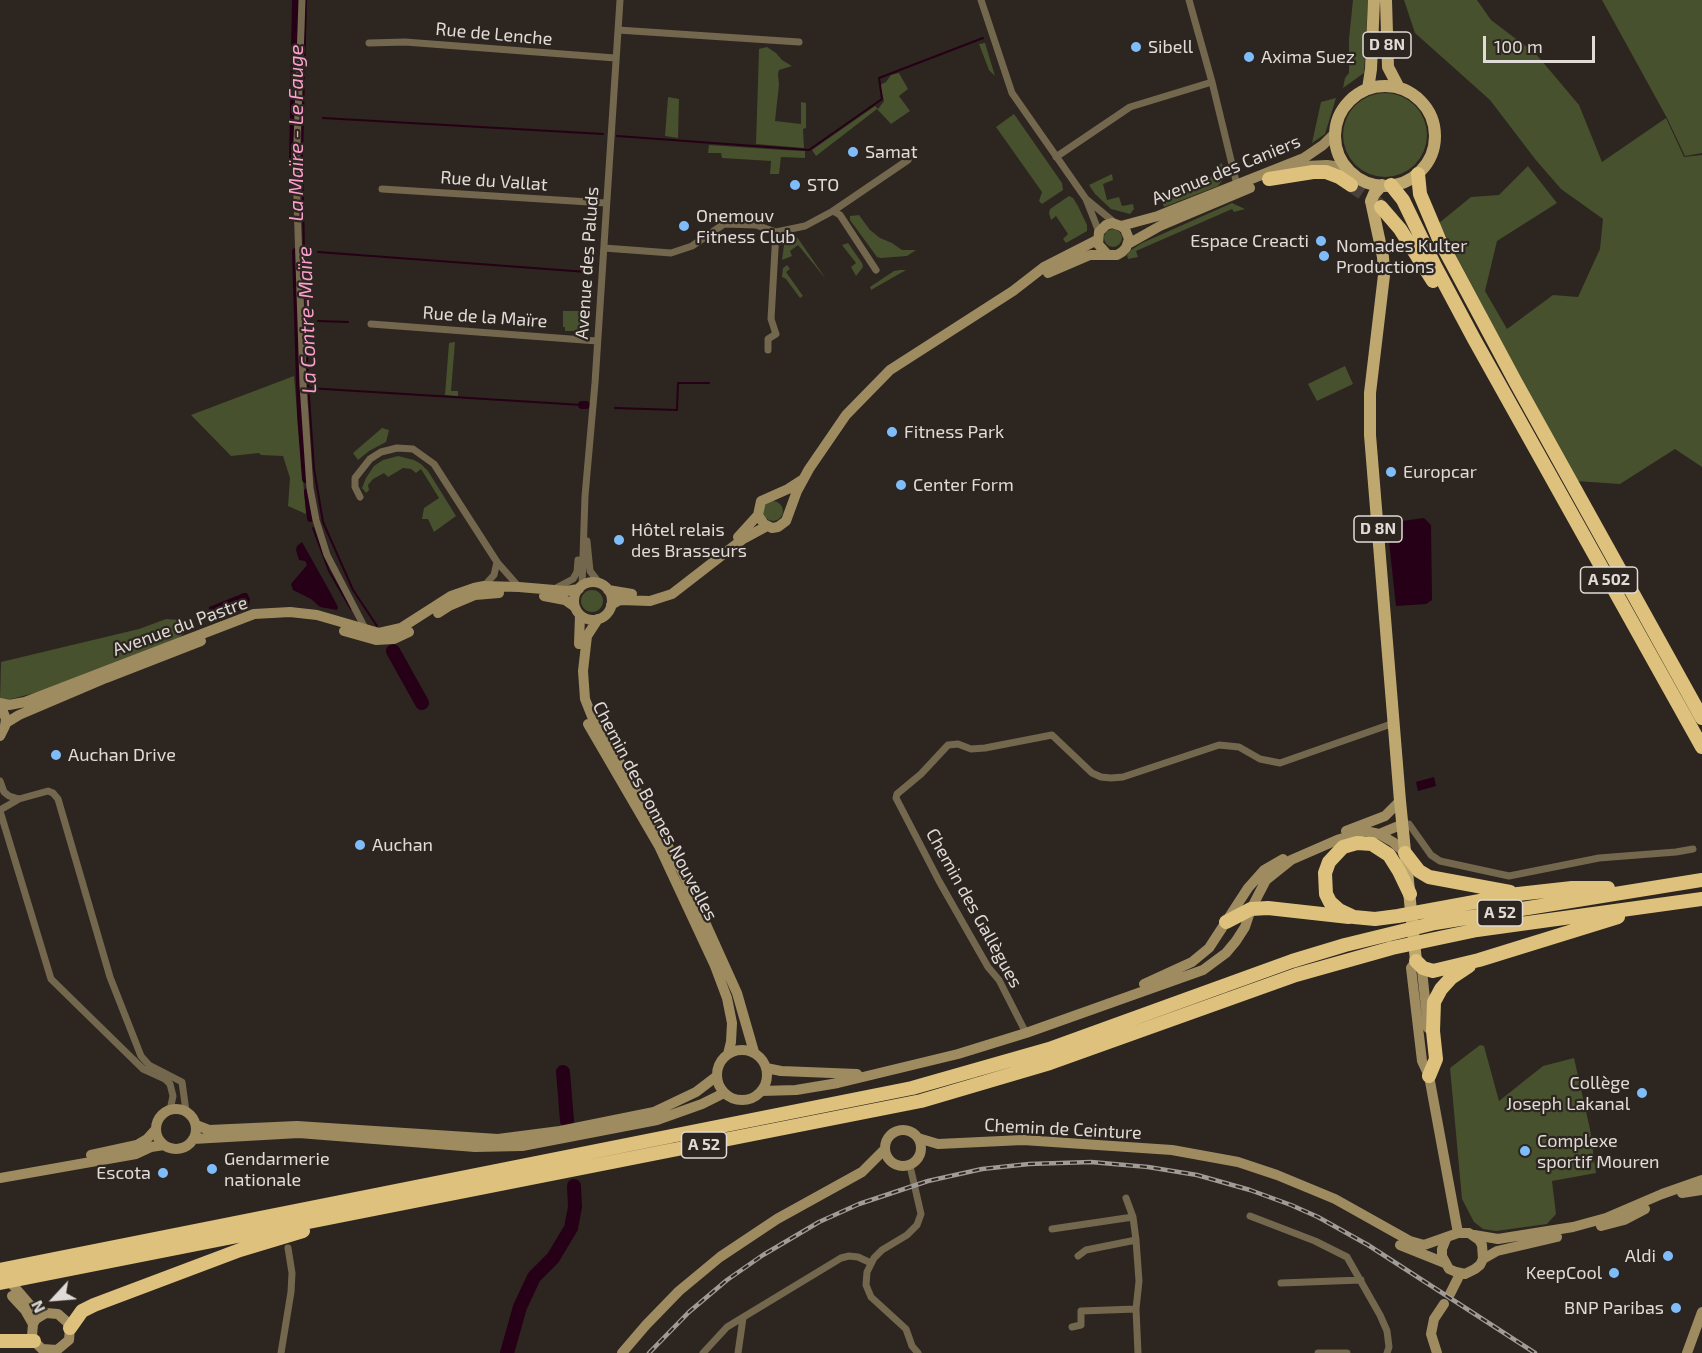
<!DOCTYPE html>
<html>
<head>
<meta charset="utf-8">
<style>
	body { margin:0 }
	#map { position:relative; width:1702px; height:1353px; overflow:hidden; background:#2d2520; font-family:"Exo 2",sans-serif }
	canvas { display:block }
	.north { position:absolute; left:24px; top:1269px; width:60px; height:60px; -webkit-text-stroke:4px #2d2520; paint-order:stroke; rotate:244deg; font-size:16px; font-weight:700; line-height:24px; text-align:center; color:#e0dbd7 }
	.north::after { content:''; display:block; margin:auto; width:21px; height:27px; background:#e0dbd7; clip-path:polygon(50% 0,100% 100%,50% 72%,0 100%) }
	.scale { position:absolute; left:1483px; top:36px; width:112px; height:27px; box-sizing:border-box; border:3px solid #e0dbd7; border-top:0; padding-left:8px; font-size:18px; line-height:21px; white-space:nowrap; color:#e0dbd7; -webkit-text-stroke:4px #2d2520; paint-order:stroke }
</style>
</head>
<body>
<div id="map">
<canvas width="1702" height="1353"></canvas>
<div class="north">N</div>
<div class="scale">100 m</div>
</div>
<script>
const g = document.querySelector('canvas').getContext('2d');
g.lineJoin = 'round';
function fillPath(path, color) {
  g.fillStyle = color;
  g.fill(path, 'evenodd');
}
function shape(rows) {
  const path = new Path2D();
  for (const r of rows) {
    if (r.length === 3) {
      path.moveTo(r[0] + r[2], r[1]);
      path.arc(r[0], r[1], r[2], 0, 2 * Math.PI);
      continue;
    }
    path.moveTo(r[0], r[1]);
    for (let i = 2; i < r.length; i += 2) path.lineTo(r[i], r[i + 1]);
  }
  return path;
}
function stroke(path, color, width, dash) {
  g.strokeStyle = color;
  g.lineWidth = width;
  g.lineCap = dash ? 'butt' : 'round';
  g.setLineDash(dash || []);
  g.stroke(path);
}
function label(font, color, halo, rows, align = 'center') {
  g.font = font + ' "Exo 2",sans-serif';
  g.lineWidth = 4.5;
  g.setLineDash([]);
  g.textBaseline = 'middle';
  g.strokeStyle = halo;
  g.fillStyle = color;
  for (const [text, x, y, turn = 0] of rows) {
    g.save();
    g.translate(x, y);
    g.rotate((+turn || 0) * Math.PI / 180);
    g.textAlign = isNaN(turn) ? turn : align;
    if (halo) g.strokeText(text, 0, 0);
    g.fillText(text, 0, 0);
    g.restore();
  }
}
fillPath(shape([
	[1353,0,1368,0,1364,73,1343,88,1345,78,1349,73,1349,39],
	[1404,0,1477,0,1491,20,1536,54,1579,105,1602,162,1666,118,1684,157,1702,155,1702,467,1675,449,1620,484,1575,481,1439,223,1471,197,1499,195,1528,166,1557,203,1497,241,1485,291,1507,329,1553,295,1578,297,1600,249,1603,219,1561,189,1535,159,1490,100,1415,33],
	[1602,0,1702,0,1702,153,1685,156,1667,118],
	[985,43,995,76,989,70,979,44],
	[767,47,776,53,782,60,792,66,779,70,778,74,779,85,775,121,801,124,801,102,806,103,806,128,803,129,804,148,756,144,759,49],
	[899,73,908,89,899,96,910,111,891,124,877,109,816,156,812,150,875,106,878,109,884,101,880,85,886,82,891,75],
	[1385,135,42],
	[668,97,679,99,678,138,665,136],
	[1336,98,1325,134,1312,143,1321,102],
	[1014,114,1062,183,1063,190,1042,204,1039,201,1042,192,996,127],
	[709,145,784,150,805,151,805,158,781,157,779,174,770,174,771,161,722,158,721,153,708,153],
	[1222,163,1224,178,1218,186,1164,207,1161,200,1205,187,1217,166],
	[1112,174,1113,180,1103,184,1107,200,1119,197,1122,206,1133,204,1134,209,1130,214,1111,209,1095,194,1089,185],
	[1069,196,1073,198,1078,206,1087,225,1087,231,1066,243,1063,239,1068,234,1056,216,1051,220,1049,213,1050,209],
	[1232,203,1245,209,1234,212,1232,209,1136,251,1138,257,1128,259,1127,255,1131,250,1142,243],
	[859,215,870,230,880,238,892,243,902,250,916,250,907,256,881,258,877,257,850,220,850,216],
	[1113,238,9],
	[793,237,797,237,826,279,798,245,790,251,792,256,782,260,784,245,787,240],
	[848,243,862,263,863,267,856,276,851,267,856,263,842,245],
	[787,265,790,269,786,272,803,296,800,298,786,279,782,277,783,268],
	[900,270,906,270,871,290,870,287,894,271],
	[563,311,590,311,587,327,581,331,565,331,565,327,563,327],
	[455,342,451,391,458,391,458,396,445,395,449,343],
	[1345,366,1353,384,1317,401,1308,384],
	[294,376,306,514,288,506,290,478,283,456,261,455,259,453,231,456,191,415],
	[382,428,389,430,386,442,369,451,358,460,353,453],
	[398,456,414,460,421,464,428,471,456,516,434,532,428,519,422,519,424,508,439,498,421,469,416,473,411,469,403,468,388,477,384,473,373,479,368,485,369,490,366,493,362,488,366,478,374,466,383,460],
	[773,511,10],
	[592,601,11],
	[166,619,179,620,183,624,184,633,178,639,38,692,0,702,1,662,139,629],
	[1480,1045,1484,1046,1499,1101,1543,1066,1574,1058,1590,1129,1596,1173,1552,1181,1556,1214,1547,1224,1496,1231,1483,1229,1474,1222,1462,1199,1450,1068]
]), '#47512d');
fillPath(shape([
	[1424,518,1431,525,1432,600,1426,604,1396,606,1387,523],
	[302,542,329,590,338,607,337,610,320,607,311,599,293,590,291,584,307,565,305,561,299,560,296,550,297,546],
	[244,593,247,593,250,599,249,606,245,609,211,619,209,607],
	[1434,777,1436,786,1418,791,1416,782]
]), '#260016');
stroke(shape([
	[306,0,302,155,304,252,308,382,314,469,323,522,353,590,377,626],
	[323,118,603,134],
	[617,136,809,150,882,99,879,78,983,38],
	[318,252,587,272],
	[318,321,348,322],
	[308,388,582,405],
	[615,408,677,410,678,383,709,383],
	[313,528,329,571,351,609]
]), '#260016', 2);
stroke(shape([
	[293,164,296,0],
	[296,252,301,415,306,479],
	[582,405,586,405],
	[308,492,311,518]
]), '#260016', 8);
stroke(shape([
	[393,651,422,703],
	[563,1072,567,1121],
	[507,1353,520,1307,534,1277,553,1258,571,1228,575,1207,574,1186]
]), '#260016', 14);
stroke(shape([
	[1351,185,1381,206]
]), '#48403b', 14, [14, 7]);
stroke(shape([
	[302,0,296,170,303,385,310,488,316,520,327,555,366,630],
	[981,0,1012,93,1086,199,1115,223],
	[1189,0,1212,82,1237,185],
	[618,30,799,42],
	[369,43,405,42,615,58],
	[1056,157,1130,107,1212,82],
	[382,189,605,203],
	[1086,199,1099,232],
	[833,211,840,215,876,270],
	[604,248,671,253,692,246,724,224,756,225,776,232,805,226,833,211,908,160],
	[371,324,597,341],
	[768,350,768,339,776,334,771,319,776,232],
	[360,497,355,487,355,478,370,459,381,452,397,448,413,449,434,464,497,562,519,587],
	[587,541,590,571,600,584],
	[484,586,494,575,497,562],
	[582,586,585,496,595,383,620,0],
	[556,588,573,579,577,572,578,560],
	[0,781,4,792,9,796,19,799,48,791,53,793,58,799,110,977,141,1056,149,1065,182,1082,186,1111],
	[0,810,19,799],
	[0,811,51,979,143,1069,165,1079,170,1084,173,1096,170,1110],
	[1403,824,1409,824,1431,855,1440,861,1509,876,1599,858,1676,852,1693,849],
	[1026,1033,999,980,988,967,939,881,896,798,897,794,921,774,948,745,958,744,971,749,985,748,1052,735,1092,773,1101,777,1111,778,1123,777,1219,745,1239,747,1260,759,1280,763,1394,723],
	[910,1166,921,1214,917,1225,907,1235,882,1250,874,1258,867,1272,866,1285,871,1297,906,1329,912,1346,918,1353],
	[1126,1198,1133,1217,1136,1240,1139,1281,1136,1309,1138,1353],
	[1250,1216,1315,1241,1347,1257,1380,1315,1387,1331,1389,1347,1387,1353],
	[1052,1229,1133,1217],
	[1078,1256,1086,1250,1136,1240],
	[1281,1283,1361,1280],
	[1072,1327,1081,1325,1081,1311,1136,1309],
	[281,1353,291,1292,292,1273,288,1248],
	[703,1353,727,1327,841,1258,849,1256,858,1257,871,1263],
	[738,1353,743,1318],
	[1318,1353,1347,1353]
]), '#73674d', 7);
stroke(shape([
	[1293,171,1306,166,1327,165,1348,168],
	[1121,226,1158,216,1304,158,1323,145,1336,132],
	[1128,244,1160,226,1250,188],
	[1048,273,1090,255,1117,255,1122,252,1126,248,1129,239,1125,229,1121,226,1112,223,1106,225,1099,232,1098,244,1106,253],
	[802,480,788,489,761,501,758,515,764,524,772,528,778,527,786,521,797,491,809,469,846,415,890,370,1013,291,1044,267,1097,240],
	[738,537,758,515],
	[593,601,19],
	[608,590,632,594],
	[544,596,565,600,575,607],
	[611,605,620,600,650,601,672,594,743,539,767,526],
	[438,613,449,606,475,595,499,593],
	[598,619,587,636,583,671,585,699,595,724,606,738,681,869,737,993,754,1052],
	[344,631,376,640,394,639,409,632],
	[579,644,580,615],
	[0,703,9,705,25,702,254,614,290,612,317,615,379,633,401,628,451,596,474,588,484,586,519,587,566,591,579,589],
	[0,704,6,719,5,726,0,736],
	[6,723,19,715,106,678,201,641],
	[588,724,659,846,715,966,727,998,732,1023,731,1042,728,1054],
	[1346,831,1385,816,1400,801],
	[1379,834,1403,824],
	[1144,984,1192,962,1209,948,1248,888,1264,870,1283,859],
	[1428,1028,1422,970,1416,961,1411,968,1422,1061,1429,1076,1458,1233],
	[742,1075,25],
	[766,1068,781,1071,857,1074],
	[761,1091,796,1090,838,1083,958,1054,1026,1033,1203,970,1226,953,1236,941,1245,927,1251,909,1266,880,1291,860,1337,840,1365,831,1379,834,1393,842,1405,853],
	[176,1129,20],
	[196,1125,209,1130,297,1126,498,1139,560,1131,654,1112,696,1092,717,1076],
	[903,1148,18],
	[918,1138,938,1144,1023,1140,1172,1150,1238,1162,1277,1175,1335,1199,1410,1241,1424,1245,1458,1233,1469,1233,1479,1240,1482,1245,1483,1259,1480,1265,1475,1269,1465,1274,1456,1272,1449,1269,1442,1256,1442,1249,1446,1239],
	[193,1139,299,1133,475,1147,522,1146,657,1120,702,1104,724,1093],
	[91,1155,137,1145,147,1139,156,1129],
	[0,1178,136,1154,151,1147,164,1145],
	[1682,1193,1702,1190],
	[1601,1226,1624,1220,1645,1209],
	[1474,1235,1498,1239,1573,1227,1606,1218,1662,1194,1702,1180],
	[1400,1245,1445,1263],
	[1483,1259,1497,1251,1557,1237],
	[5,1276,30,1305,46,1313,58,1314,67,1322,70,1328,69,1340,57,1350,42,1349,34,1341,32,1336,33,1324,36,1319,46,1313],
	[1450,1294,1460,1274],
	[12,1296,25,1310,33,1324],
	[622,1353,646,1325,679,1291,720,1257,777,1219,862,1172,884,1150],
	[1437,1353,1431,1334,1434,1319,1444,1304],
	[1687,1353,1702,1312]
]), '#9e8c60', 10);
stroke(shape([
	[1386,0,1388,67,1399,88],
	[1385,136,50],
	[1368,89,1371,69,1374,0],
	[1382,185,1374,194,1371,201,1383,257,1384,275,1370,393,1370,435,1400,801,1416,961]
]), '#bfa86f', 12);
stroke(shape([
	[1418,174,1420,194,1439,239,1515,381,1702,718],
	[1269,179,1313,172,1326,172,1339,177,1351,185],
	[1391,185,1403,200,1435,266,1474,339,1702,747],
	[1381,207,1400,229,1433,281],
	[1405,853,1419,871,1429,877,1510,892],
	[1410,894,1399,871,1389,855,1372,844,1357,843,1343,847,1329,862,1325,873,1326,894,1330,902,1339,910,1354,917,1375,919,1398,916,1518,894,1572,888,1608,888],
	[1226,922,1251,909,1268,908,1349,917],
	[1416,961,1423,968,1433,971,1479,960,1618,917],
	[1429,1076,1436,1059,1433,1031,1434,1002,1441,989,1451,978,1469,966],
	[0,1270,912,1088,1049,1049,1292,961,1345,945,1435,923,1702,880],
	[0,1283,921,1101,1050,1063,1296,975,1392,948,1477,930,1702,899],
	[70,1328,82,1311,94,1305,240,1250,303,1231],
	[0,1341,34,1341]
]), '#ddc17c', 14);
const rail = shape([
	[649,1353,689,1312,727,1280,763,1255,819,1222,859,1204,928,1181,982,1169,1029,1164,1091,1162,1148,1167,1197,1175,1250,1190,1291,1205,1318,1217,1368,1245,1535,1353]
]);
stroke(rail, '#a19b97', 4.5);
stroke(rail, '#2d2520', 2, [7]);
for (const [x, y, r, color] of [
	[1136,47,6,"#7fbdfa"],
	[1249,57,6,"#7fbdfa"],
	[853,152,6,"#7fbdfa"],
	[795,185,6,"#7fbdfa"],
	[684,226,6,"#7fbdfa"],
	[1321,241,6,"#7fbdfa"],
	[1324,256,6,"#7fbdfa"],
	[892,432,6,"#7fbdfa"],
	[1391,472,6,"#7fbdfa"],
	[901,485,6,"#7fbdfa"],
	[619,540,6,"#7fbdfa"],
	[56,755,6,"#7fbdfa"],
	[360,845,6,"#7fbdfa"],
	[1642,1093,6,"#7fbdfa"],
	[1525,1151,6,"#7fbdfa"],
	[212,1169,6,"#7fbdfa"],
	[163,1173,6,"#7fbdfa"],
	[1668,1256,6,"#7fbdfa"],
	[1614,1273,6,"#7fbdfa"],
	[1676,1308,6,"#7fbdfa"]
]) {
  const dot = new Path2D();
  dot.arc(x, y, r, 0, 2 * Math.PI);
  g.fillStyle = color;
  g.fill(dot);
  stroke(dot, '#2d2520', 2);
}
for (const [x, y, w] of [
	[1387,45,48],
	[1378,529,48],
	[1609,580,57],
	[1500,913,45],
	[704,1145,45]
]) {
  const box = new Path2D();
  box.roundRect(x - w / 2, y - 13, w, 26, 4.5);
  g.fillStyle = '#2d2520';
  g.fill(box);
  stroke(box, '#e0dbd7', 1.5);
}
label('bold 16px', '#e0dbd7', null, [
	["D 8N",1387,45],
	["D 8N",1378,529],
	["A 502",1609,580],
	["A 52",1500,913],
	["A 52",704,1145]
]);
label('18px', '#e0dbd7', '#2d2520', [
	["Rue de Lenche",494,34,5],
	["Avenue des Caniers",1226,170,-22],
	["Rue du Vallat",494,181,4],
	["Avenue des Paluds",587,263,-86],
	["Rue de la Maïre",485,317,4],
	["Avenue du Pastre",180,626,-20],
	["Chemin des Bonnes Nouvelles",655,811,62],
	["Chemin des Gallègues",974,908,61],
	["Chemin de Ceinture",1063,1129,3]
]);
label('18px', '#e0dbd7', '#2d2520', [
	["Sibell",1148,47],
	["Axima Suez",1261,57],
	["Samat",865,152],
	["STO",807,185],
	["Onemouv",696,216],
	["Fitness Club",696,237],
	["Espace Creacti",1309,241,"right"],
	["Nomades Kulter",1336,246],
	["Productions",1336,267],
	["Fitness Park",904,432],
	["Europcar",1403,472],
	["Center Form",913,485],
	["Hôtel relais",631,530],
	["des Brasseurs",631,551],
	["Auchan Drive",68,755],
	["Auchan",372,845],
	["Collège",1630,1083,"right"],
	["Joseph Lakanal",1630,1104,"right"],
	["Complexe",1537,1141],
	["sportif Mouren",1537,1162],
	["Gendarmerie",224,1159],
	["nationale",224,1180],
	["Escota",151,1173,"right"],
	["Aldi",1656,1256,"right"],
	["KeepCool",1602,1273,"right"],
	["BNP Paribas",1664,1308,"right"]
], 'left');
label('italic 20px', '#fc9fce', '#2d2520', [
	["La Maïre - Le Fauge",296,133,-90],
	["La Contre-Maïre",307,320,-92]
]);
</script>
</body>
</html>
